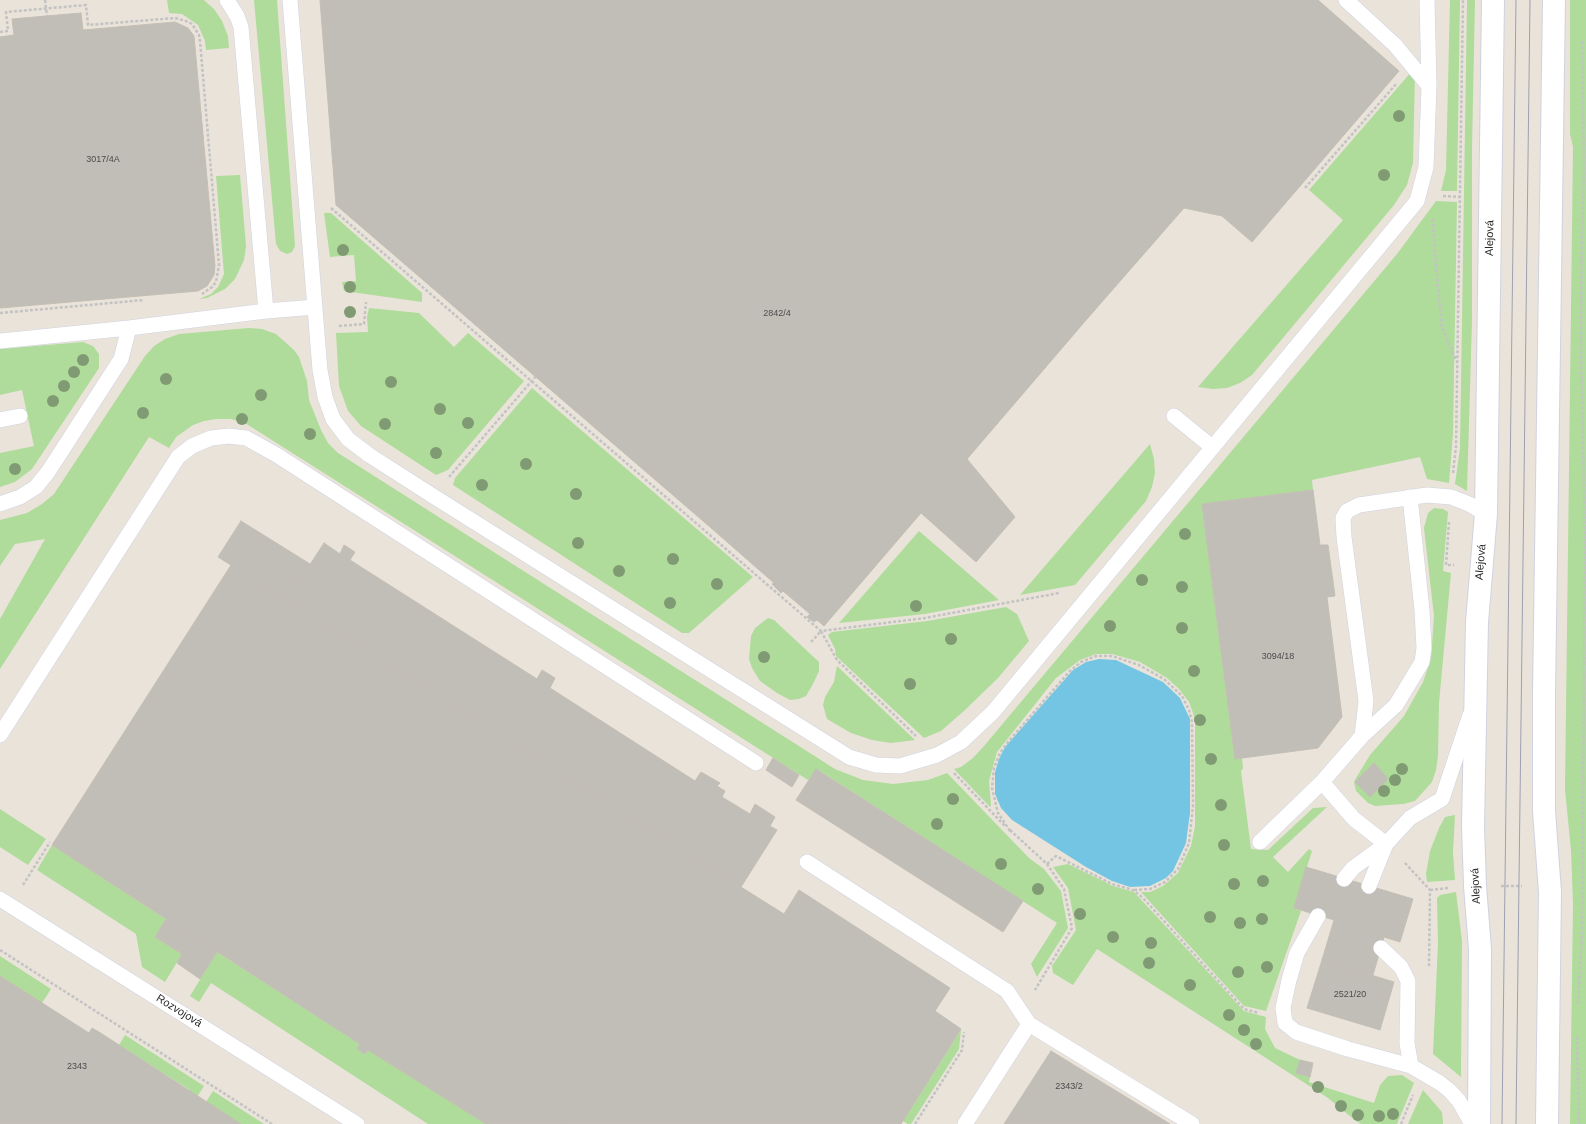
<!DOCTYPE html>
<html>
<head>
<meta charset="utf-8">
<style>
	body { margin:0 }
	canvas { display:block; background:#e9e3da }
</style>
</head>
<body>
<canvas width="1586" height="1124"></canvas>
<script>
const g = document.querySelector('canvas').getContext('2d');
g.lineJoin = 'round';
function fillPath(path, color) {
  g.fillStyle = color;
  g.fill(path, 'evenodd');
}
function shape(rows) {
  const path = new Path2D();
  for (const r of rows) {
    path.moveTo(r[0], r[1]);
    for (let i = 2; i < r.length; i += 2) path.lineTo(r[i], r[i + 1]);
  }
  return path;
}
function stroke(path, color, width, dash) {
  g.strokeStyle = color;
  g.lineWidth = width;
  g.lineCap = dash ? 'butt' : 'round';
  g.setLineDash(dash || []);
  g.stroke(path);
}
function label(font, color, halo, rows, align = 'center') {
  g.font = font + ' Helvetica,sans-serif';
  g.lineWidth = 4;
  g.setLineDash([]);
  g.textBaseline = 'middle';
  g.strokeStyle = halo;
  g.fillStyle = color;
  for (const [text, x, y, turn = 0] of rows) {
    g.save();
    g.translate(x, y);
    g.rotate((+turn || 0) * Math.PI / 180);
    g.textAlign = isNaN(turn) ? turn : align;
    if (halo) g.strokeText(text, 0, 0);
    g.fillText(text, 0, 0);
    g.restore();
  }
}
fillPath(shape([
	[167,0,204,0,206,2,214,9,222,21,228,36,229,48,206,50,205,41,198,25,182,14,169,13],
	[254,0,277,0,295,246,292,252,287,254,280,251,276,244],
	[1450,0,1460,0,1457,191,1441,191,1446,170],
	[1467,0,1475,0,1472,148,1472,321,1467,491,1455,484,1460,448],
	[1570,0,1586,0,1586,1124,1570,1124,1573,904,1571,850,1565,790,1573,147,1570,134],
	[1412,71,1415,72,1413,163,1407,185,1394,205,1252,375,1240,383,1227,388,1213,389,1198,387,1343,220,1309,190],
	[240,175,246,246,244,260,235,279,225,289,207,298,199,299,211,294,218,287,224,274,216,176],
	[1436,201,1457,202,1453,434,1449,483,1427,479,1420,457,1312,480,1313,490,1202,504,1235,759,1242,758,1243,768,1241,771,1251,849,1268,850,1313,808,1327,807,1273,857,1288,872,1309,849,1312,851,1294,908,1301,911,1266,1011,1244,1006,1141,892,1150,892,1163,886,1178,873,1191,846,1195,826,1195,723,1193,713,1189,702,1179,689,1167,678,1140,662,1112,654,1096,654,1080,660,1056,678,997,752,989,781,991,805,990,807,954,769,961,767,973,758,984,746,1397,254],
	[324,213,331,213,422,293,422,302,344,291,342,282,356,281,354,255,330,257],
	[369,308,419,313,454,347,468,333,524,381,448,470,436,475,361,426,348,411,339,386,336,333,368,332,367,317],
	[249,328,262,329,276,334,294,350,299,357,307,381,309,400,321,430,328,443,338,453,835,769,863,780,893,784,928,780,947,773,1029,858,1044,869,1061,891,1068,928,1037,977,1031,964,1057,923,817,769,808,780,245,423,231,419,216,419,204,421,193,425,176,437,169,448,149,437,0,669,0,619,45,539,15,544,0,566,0,520,27,513,42,504,54,494,145,356,154,346,165,339,179,334],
	[83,342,93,346,99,354,99,368,32,469,15,482,0,487,0,453,34,446,22,390,0,395,0,349],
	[532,388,753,577,689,633,682,633,453,485,455,478],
	[1150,444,1154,459,1155,473,1152,487,1146,501,1075,585,1020,595],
	[1434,508,1443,509,1448,512,1443,571,1451,573,1439,703,1438,756,1436,770,1432,782,1415,801,1403,804,1375,806,1368,803,1356,791,1354,782,1356,778,1370,755,1404,716,1423,682,1431,659,1434,616,1424,528,1428,513],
	[919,531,999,600,925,614,839,623],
	[1006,607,1017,614,1029,641,998,678,965,710,941,731,924,738,836,656,835,649,828,635,832,632,927,621],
	[768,618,774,620,819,662,819,671,813,684,806,696,799,699,790,700,777,693,760,681,752,668,749,659,751,636,755,628],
	[837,666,915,740,891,743,872,740,851,733,827,719,823,705,825,697,834,682],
	[0,809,46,839,28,865,0,847],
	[1455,815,1453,852,1455,880,1427,882,1426,874,1430,851,1439,828,1445,817],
	[52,845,166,919,155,937,182,954,165,982,142,967,136,934,37,870],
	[1068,864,1113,886,1134,892,1244,1011,1266,1017,1265,1029,1275,1048,1300,1060,1297,1073,1310,1077,1309,1082,1374,1103,1380,1085,1388,1076,1402,1075,1414,1083,1397,1124,1361,1124,1356,1121,1328,1098,1097,949,1073,985,1053,973,1052,966,1076,930,1068,888,1053,867],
	[1456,892,1462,941,1461,1077,1433,1054,1438,943,1437,898,1440,895],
	[217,952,360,1044,358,1050,365,1054,368,1050,486,1124,428,1124,211,983,199,1002,190,996],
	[0,956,51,989,42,1003,0,976],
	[961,1030,959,1049,911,1124,908,1124,903,1121],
	[125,1035,204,1086,197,1097,190,1092,190,1090,119,1045],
	[1423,1090,1442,1112,1443,1124,1408,1124],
	[213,1091,264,1124,241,1124,206,1102]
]), '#afdc9a');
fillPath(shape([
	[1099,659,1116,660,1163,682,1180,698,1190,719,1190,813,1186,843,1173,871,1166,878,1150,886,1130,887,1112,881,1086,867,1012,820,1001,808,995,794,995,772,999,759,1005,747,1073,670,1086,662]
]), '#74c5e4');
const building = shape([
	[320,0,1318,0,1399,71,1252,242,1222,216,1184,208,1087,319,967,459,1015,517,976,562,921,513,824,626,817,620,814,622,807,617,810,614,783,591,781,593,772,584,774,583,710,527,336,205,320,0],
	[81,13,83,30,175,22,188,28,194,36,215,266,214,275,207,286,198,291,0,308,0,37,14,35,12,19,81,13],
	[1313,490,1320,545,1328,545,1335,596,1327,597,1342,717,1318,748,1235,759,1202,504,1313,490],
	[241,521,310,564,287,600,218,557,241,521],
	[324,543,340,554,344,545,355,552,350,560,537,679,542,670,555,678,550,688,695,781,701,772,720,783,717,786,725,791,722,797,750,814,755,804,775,817,770,826,777,830,741,887,287,600,324,543],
	[231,565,725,877,566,1124,486,1124,368,1050,365,1054,357,1049,360,1044,52,845,231,565],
	[773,758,799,775,792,787,766,770,773,758],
	[1374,763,1388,779,1370,797,1355,782,1374,763],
	[816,769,1023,901,1003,932,796,800,816,769],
	[1306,867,1413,899,1400,942,1384,937,1373,975,1322,960,1334,920,1294,908,1306,867],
	[725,877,784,914,799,890,950,988,935,1011,961,1029,901,1124,566,1124,725,877],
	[166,919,217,952,200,979,177,963,182,954,155,937,166,919],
	[1322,960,1394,982,1380,1030,1307,1008,1322,960],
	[0,976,89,1033,92,1028,99,1032,241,1124,0,1124,0,976],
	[1051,1051,1170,1124,1004,1124,1051,1051],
	[1300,1060,1313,1063,1310,1077,1296,1073,1300,1060]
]);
fillPath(building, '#c1bdb7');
stroke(building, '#c4bfb4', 1);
const lane = shape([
	[227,0,237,16,241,27,266,311],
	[290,0,320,370,325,397,333,419,348,439,369,455,433,496,849,757,876,765,900,766,937,755,961,742,993,712,1417,201,1426,167,1429,86,1395,45,1346,0],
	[1427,0,1429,86],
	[0,341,129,328,266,311,315,307],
	[1174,416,1212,447],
	[0,420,20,416],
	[0,504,20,497,36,487,48,472,121,359,129,328],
	[0,735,178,457,192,446,211,438,229,436,246,438,275,454,756,763],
	[1362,736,1366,701,1344,537,1343,518,1347,511,1359,505,1427,495,1451,497,1469,504,1486,514],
	[1322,782,1354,819,1386,844,1353,868,1344,879],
	[1260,842,1322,782,1362,736,1396,705,1422,662,1424,648,1422,610,1410,497],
	[807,862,1007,991,1029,1024,965,1124],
	[1369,886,1386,844,1410,818,1442,799,1470,715],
	[0,899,357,1124],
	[1318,916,1297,953,1289,980,1283,1008,1285,1023,1296,1032,1348,1049,1411,1066],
	[1381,948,1401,967,1408,981,1407,1043,1411,1066,1440,1083,1450,1091,1459,1101,1472,1124],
	[1029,1024,1192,1124]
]);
const secondary = shape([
	[1479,1124,1480,949,1475,886,1473,826,1477,622,1486,514,1493,0],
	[1547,1124,1550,892,1544,811,1544,693,1554,0]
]);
stroke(lane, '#d0d2e0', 16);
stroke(secondary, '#d0d2e0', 24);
stroke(shape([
	[45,0,47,16],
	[0,32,8,31,6,12,86,5,88,25,175,18,186,21,192,24,199,35,200,41,219,265,216,282,212,287,202,294],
	[1305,188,1397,83],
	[1443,196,1460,197],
	[331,208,821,631,925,618,1059,593],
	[1433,219,1436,268,1442,328,1457,362],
	[0,313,144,300],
	[339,326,364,324,366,302],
	[1453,473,1456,446,1463,0],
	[449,477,536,376],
	[1449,522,1446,565,1454,565],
	[811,642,821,631,837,660,916,736],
	[954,773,1006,827],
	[1010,830,1047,864,1064,889,1072,928,1035,990],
	[1010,831,998,813,992,788,994,768,1000,753,1008,742,1069,672,1081,662,1096,656,1112,656,1139,665,1164,679,1182,696,1189,710,1192,722,1193,806,1189,843,1178,869,1165,882,1150,889,1133,890],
	[1405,863,1430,890,1429,968],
	[1047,864,1056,856,1112,884,1133,890,1143,898,1244,1009,1259,1013],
	[23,885,50,842],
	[1501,886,1522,886],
	[1430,890,1448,888],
	[0,950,272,1124],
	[1578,1004,1582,935,1585,543,1581,346,1582,236,1584,168,1582,41],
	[1577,1037,1579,1124],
	[915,1124,962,1050,964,1032],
	[1401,1124,1413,1095]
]), '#c3c3c3', 2.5, [3, 2]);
stroke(lane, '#fff', 15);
stroke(secondary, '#fff', 22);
stroke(shape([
	[1502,1124,1516,0],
	[1516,1124,1530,0]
]), '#9ea0b1', 1);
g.fillStyle = '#809a73';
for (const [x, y] of [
	[1399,116],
	[1384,175],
	[343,250],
	[350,287],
	[350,312],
	[83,360],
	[74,372],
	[166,379],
	[391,382],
	[64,386],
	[261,395],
	[53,401],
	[440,409],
	[143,413],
	[242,419],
	[468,423],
	[385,424],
	[310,434],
	[436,453],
	[526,464],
	[15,469],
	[482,485],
	[576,494],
	[1185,534],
	[578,543],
	[673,559],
	[619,571],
	[1142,580],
	[717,584],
	[1182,587],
	[670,603],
	[916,606],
	[1110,626],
	[1182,628],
	[951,639],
	[764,657],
	[1194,671],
	[910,684],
	[1200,720],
	[1211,759],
	[1402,769],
	[1395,780],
	[1384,791],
	[953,799],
	[1221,805],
	[937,824],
	[1224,845],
	[1001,864],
	[1263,881],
	[1234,884],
	[1038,889],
	[1080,914],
	[1210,917],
	[1262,919],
	[1240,923],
	[1113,937],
	[1151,943],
	[1149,963],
	[1267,967],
	[1238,972],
	[1190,985],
	[1229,1015],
	[1244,1030],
	[1256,1044],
	[1318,1087],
	[1341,1106],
	[1393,1114],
	[1358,1115],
	[1379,1116]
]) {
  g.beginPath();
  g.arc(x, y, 6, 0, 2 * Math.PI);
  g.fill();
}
label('9px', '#4e4d4c', null, [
	["3017/4A",103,160],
	["2842/4",777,314],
	["3094/18",1278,657],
	["2521/20",1350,995],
	["2343",77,1067],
	["2343/2",1069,1087]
]);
label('11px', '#282828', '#fff', [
	["Alejová",1490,238,-89],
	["Alejová",1481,562,-85],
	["Alejová",1476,886,-93],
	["Rozvojová",179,1011,32]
]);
</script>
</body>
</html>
